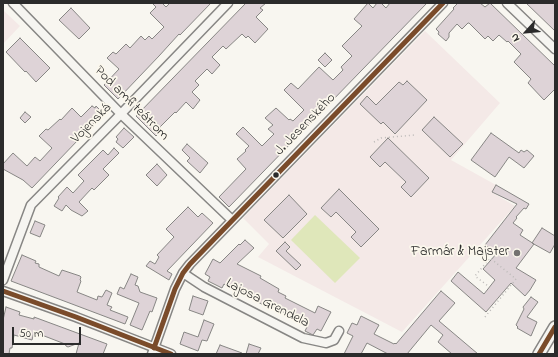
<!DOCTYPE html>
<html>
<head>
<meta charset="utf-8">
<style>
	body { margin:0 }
	#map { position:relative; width:558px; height:357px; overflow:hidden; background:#f8f6f0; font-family:"Indie Flower",sans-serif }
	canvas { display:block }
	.frame { position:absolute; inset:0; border:4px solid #2b2b2b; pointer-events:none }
	.north { position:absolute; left:506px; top:12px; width:40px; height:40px; -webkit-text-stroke:3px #fbf7ec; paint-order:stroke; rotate:243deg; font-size:11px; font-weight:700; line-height:16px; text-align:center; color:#2b2b2b }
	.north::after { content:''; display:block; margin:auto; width:14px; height:18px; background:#2b2b2b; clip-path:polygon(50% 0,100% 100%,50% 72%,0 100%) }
	.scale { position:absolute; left:12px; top:327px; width:69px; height:18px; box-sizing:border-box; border:2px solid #2b2b2b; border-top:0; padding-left:5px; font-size:12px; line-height:14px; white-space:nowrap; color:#2b2b2b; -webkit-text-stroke:3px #fbf7ec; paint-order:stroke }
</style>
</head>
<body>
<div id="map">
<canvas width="558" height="357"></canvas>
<div class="frame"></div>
<div class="north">N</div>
<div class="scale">50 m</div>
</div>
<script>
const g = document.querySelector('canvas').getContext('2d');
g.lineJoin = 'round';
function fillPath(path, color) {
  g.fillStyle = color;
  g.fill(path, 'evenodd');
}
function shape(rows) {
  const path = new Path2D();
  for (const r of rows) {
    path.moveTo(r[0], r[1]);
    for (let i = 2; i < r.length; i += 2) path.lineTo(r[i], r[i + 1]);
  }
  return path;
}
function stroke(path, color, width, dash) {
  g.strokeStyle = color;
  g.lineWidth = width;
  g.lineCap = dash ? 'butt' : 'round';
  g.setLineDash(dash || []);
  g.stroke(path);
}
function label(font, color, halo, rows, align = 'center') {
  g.font = font + ' "Indie Flower",sans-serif';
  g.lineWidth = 3.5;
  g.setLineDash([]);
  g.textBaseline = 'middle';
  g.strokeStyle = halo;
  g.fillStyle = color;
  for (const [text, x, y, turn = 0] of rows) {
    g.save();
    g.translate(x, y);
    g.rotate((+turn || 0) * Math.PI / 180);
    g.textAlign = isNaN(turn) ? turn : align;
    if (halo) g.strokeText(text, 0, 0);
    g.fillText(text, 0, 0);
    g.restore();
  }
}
fillPath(shape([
	[3,10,20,26,3,44],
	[425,31,500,103,451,160,496,185,493,193,515,206,402,332,258,257,269,244,243,218]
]), '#f4e9e7');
fillPath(shape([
	[315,215,360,258,335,283,291,240]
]), '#dfe7ba');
const building = shape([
	[152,3,162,3,166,7,170,3,211,3,180,35,179,34,159,56,118,99,104,85,119,69,107,58,113,52,116,54,126,44,130,48,141,36,145,40,149,36,152,39,164,27,150,13,156,7,152,3],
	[246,3,266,3,260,8,263,10,256,17,268,29,255,43,248,36,246,38,242,34,226,49,223,46,212,57,220,65,212,74,207,69,195,81,199,85,192,92,200,100,193,109,186,102,176,113,175,112,160,127,162,130,156,136,136,116,246,3],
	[368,3,373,8,377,3,381,3,386,8,390,3,427,3,229,207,219,197,246,169,237,159,246,151,245,150,249,146,236,134,243,127,262,146,274,134,268,129,273,125,265,118,276,108,289,120,290,119,293,121,304,110,284,90,291,83,298,89,319,67,333,80,343,70,341,67,352,56,342,46,362,26,354,19,368,3],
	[458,3,480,3,485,7,490,3,555,66,555,89,544,100,528,83,531,79,514,62,521,54,508,41,507,42,499,35,493,41,488,36,485,39,469,23,468,23,462,29,457,24,449,33,449,37,446,41,438,34,439,32,436,29,454,9,453,8,458,3],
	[526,3,555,3,555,31,526,3],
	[71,8,90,28,79,39,59,20,71,8],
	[20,38,50,68,36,82,26,71,25,72,6,52,20,38],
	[325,53,332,60,325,67,318,60,325,53],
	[407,81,427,100,395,134,383,122,381,124,360,104,367,96,376,105,399,82,403,85,407,81],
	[92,106,95,108,96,106,103,113,101,114,102,115,32,188,23,180,3,169,3,164,13,153,27,166,35,157,40,161,52,148,39,136,46,129,48,130,60,119,61,120,72,108,81,117,92,106],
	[25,112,31,117,25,123,20,118,25,112],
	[434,117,463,144,450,157,422,130,434,117],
	[124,128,134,137,123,148,116,142,118,139,116,137,124,128],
	[491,133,519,153,521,150,524,152,527,150,534,156,524,168,509,157,495,177,471,160,491,133],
	[388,138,429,178,411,197,401,187,406,182,385,162,380,167,370,157,388,138],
	[187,144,208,163,200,173,187,161,190,158,182,150,187,144],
	[114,148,119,153,103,169,109,175,94,190,92,188,79,202,88,211,82,216,71,210,66,205,62,211,54,206,59,198,58,197,67,187,73,193,84,181,78,175,103,150,108,155,114,148],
	[157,164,167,175,157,186,146,175,157,164],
	[496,185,529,204,526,209,524,208,516,217,517,218,513,223,523,230,520,235,534,244,516,268,536,280,530,290,525,296,511,283,486,312,451,281,458,272,484,294,495,280,483,269,497,253,485,245,517,204,492,192,496,185],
	[339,189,379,229,361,247,351,237,356,232,336,212,331,217,321,208,339,189],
	[289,195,307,214,283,238,264,220,289,195],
	[188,207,198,217,202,213,213,223,167,271,172,274,169,280,146,266,150,261,155,264,159,257,157,255,174,237,166,229,188,207],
	[35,221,45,225,40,237,30,233,35,221],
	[542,228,555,236,555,244,550,253,532,243,542,228],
	[245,240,254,248,237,264,261,276,260,278,279,289,278,292,286,296,285,298,315,313,318,306,331,312,321,331,317,329,313,335,305,331,307,327,286,316,287,314,271,306,269,308,258,302,259,300,228,284,227,286,224,284,222,288,208,281,210,277,205,274,213,259,220,263,239,244,240,245,245,240],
	[285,242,290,247,286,251,301,265,296,270,276,251,285,242],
	[22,255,36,261,35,263,39,264,39,267,59,276,62,270,80,276,81,277,80,280,81,281,77,292,97,300,98,296,102,297,106,290,112,293,107,305,112,307,110,310,128,317,125,324,11,281,22,255],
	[131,274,138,277,135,285,138,286,140,292,157,298,152,312,150,311,142,330,130,325,139,303,117,294,120,287,124,289,131,274],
	[441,291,455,303,439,321,478,354,452,354,438,342,443,335,431,325,407,354,388,354,367,343,361,354,344,354,353,336,347,333,352,323,357,325,361,316,379,325,374,334,394,344,395,343,396,344,441,291],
	[193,296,208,301,203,315,189,310,193,296],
	[531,297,538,302,527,317,537,322,531,336,517,328,518,327,516,325,524,309,523,307,531,297],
	[6,307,20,312,19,315,34,319,34,317,107,344,103,354,76,354,79,343,68,347,66,346,65,344,34,332,32,340,14,335,12,348,10,348,9,354,3,354,3,320,6,307],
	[204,320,214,324,207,341,202,340,198,351,180,344,184,332,198,337,204,320],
	[249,344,261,348,258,354,246,354,249,344],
	[220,345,242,353,242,354,216,354,220,345]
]);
fillPath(building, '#ded3d7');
stroke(building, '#878684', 1);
const street = shape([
	[13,3,121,114,232,220],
	[507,3,555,49],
	[183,273,204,287,303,338,326,343,334,340,339,331],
	[3,280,31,205,116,119,228,3],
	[3,291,76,317,171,354],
	[152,354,175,289,183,273,190,264,443,3]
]);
const secondary = shape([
	[539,354,555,327]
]);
stroke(street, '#878684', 11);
stroke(secondary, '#878684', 14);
stroke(shape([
	[374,142,381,138,415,135],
	[485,317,516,279,490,258,475,276,488,286]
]), '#bcbab8', 1.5, [1, 3]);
stroke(street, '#f6f5f1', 8);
stroke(secondary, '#f6f5f1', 11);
stroke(shape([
	[3,291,76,317,171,354],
	[154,348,175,289,183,273,190,264,443,3],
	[539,354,555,327]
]), '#7a4b2a', 5);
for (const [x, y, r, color] of [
	[276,175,3.5,"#2b2b2b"],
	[517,253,4,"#737270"]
]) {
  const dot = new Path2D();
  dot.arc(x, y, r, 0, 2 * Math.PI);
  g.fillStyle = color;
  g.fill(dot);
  stroke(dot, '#fbf7ec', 1.5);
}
label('14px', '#2b2b2b', '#fbf7ec', [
	["Pod amfiteátrom",131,104,45],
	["Vojenská",92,124,-45],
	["J. Jesenského",306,125,-46],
	["Lajosa Grendela",267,304,27]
]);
label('14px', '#2b2b2b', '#fbf7ec', [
	["Farmár & Majster",509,253]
], 'right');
</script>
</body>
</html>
